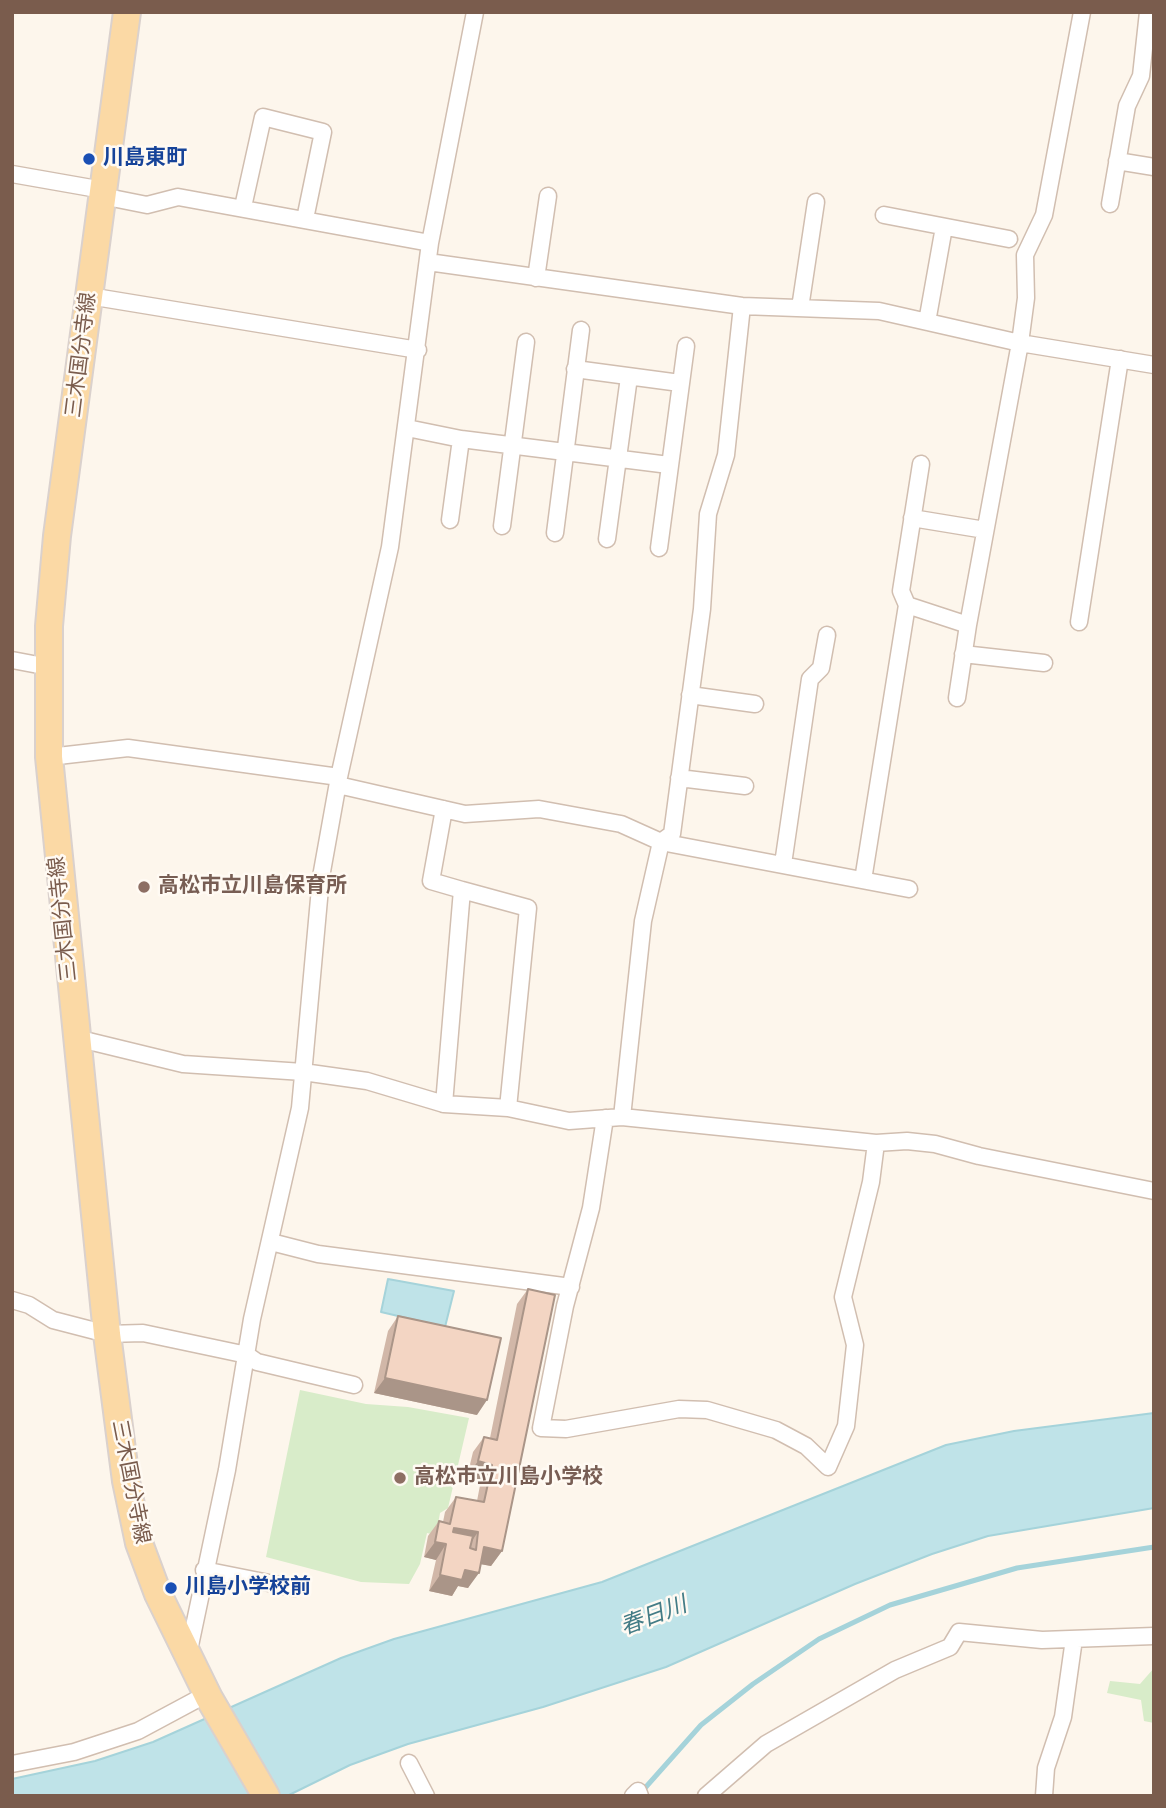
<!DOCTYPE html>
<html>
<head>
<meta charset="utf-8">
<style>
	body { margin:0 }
	#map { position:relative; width:1166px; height:1808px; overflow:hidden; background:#fdf6ec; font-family:Roboto,sans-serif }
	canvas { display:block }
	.frame { position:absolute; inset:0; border:14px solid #7a5c4d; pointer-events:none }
</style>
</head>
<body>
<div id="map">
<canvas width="1166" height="1808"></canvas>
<div class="frame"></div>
</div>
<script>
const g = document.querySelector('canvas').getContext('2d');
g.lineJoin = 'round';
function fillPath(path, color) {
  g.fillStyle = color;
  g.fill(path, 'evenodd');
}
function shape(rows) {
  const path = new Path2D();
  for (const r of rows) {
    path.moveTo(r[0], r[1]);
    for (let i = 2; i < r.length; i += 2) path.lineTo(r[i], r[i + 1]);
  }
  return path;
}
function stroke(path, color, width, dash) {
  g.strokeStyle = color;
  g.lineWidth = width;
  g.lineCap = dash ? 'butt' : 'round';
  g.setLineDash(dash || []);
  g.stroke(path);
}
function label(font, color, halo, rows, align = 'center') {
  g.font = font + ' Roboto,"Noto Sans JP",sans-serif';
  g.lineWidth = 5;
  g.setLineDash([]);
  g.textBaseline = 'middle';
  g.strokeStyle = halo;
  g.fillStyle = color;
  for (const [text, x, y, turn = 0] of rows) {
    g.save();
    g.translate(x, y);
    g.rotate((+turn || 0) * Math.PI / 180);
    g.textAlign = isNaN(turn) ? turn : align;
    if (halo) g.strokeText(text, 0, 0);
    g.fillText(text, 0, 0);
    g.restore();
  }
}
fillPath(shape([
	[300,1390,366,1404,408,1407,469,1418,448,1508,440,1513,436,1535,427,1533,420,1564,409,1584,361,1582,266,1557],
	[1154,1668,1154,1723,1144,1721,1141,1700,1107,1693,1110,1681,1140,1684]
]), '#d8ecc9');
const water = shape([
	[388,1279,454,1291,445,1327,381,1312,388,1279],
	[1154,1413,1154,1508,988,1536,932,1554,855,1584,666,1667,543,1707,408,1744,350,1765,287,1796,12,1796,12,1779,95,1761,153,1742,341,1658,394,1639,602,1582,946,1445,1014,1431,1154,1413]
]);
fillPath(water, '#bfe3e8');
stroke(water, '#a5d3da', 2);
stroke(shape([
	[645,1788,701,1725,753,1684,819,1639,890,1605,1017,1568,1154,1547]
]), '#a5d3da', 5);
const minor = shape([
	[1117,161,1154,167],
	[12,174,103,190],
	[102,196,147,205,178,197,430,243],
	[1110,204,1127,106,1141,76,1148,12],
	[243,207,263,117,323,132,305,219],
	[884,215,1009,239],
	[428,262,742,306,879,311,1020,343,1154,365],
	[536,278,548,196],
	[89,296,418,350],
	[800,308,816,202],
	[927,322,944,227],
	[575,369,680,383],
	[407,428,461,439,669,465],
	[912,518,985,530],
	[450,520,461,439],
	[502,526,526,342],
	[555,533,581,330],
	[607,539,629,377],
	[659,548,686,346],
	[907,605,901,591,921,464],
	[1079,622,1120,359],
	[963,654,1044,663],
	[12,660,49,667],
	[690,695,755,704],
	[957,698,968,625],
	[49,757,128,748,339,777],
	[679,778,745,786],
	[338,785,465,814,539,809,621,824,661,842,909,889],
	[444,809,431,881,462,890,444,1104],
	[783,864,810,679,821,668,827,635],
	[863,880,907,605,968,625,1020,343,1026,298,1025,255,1044,215,1082,12],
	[462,890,528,908,508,1108],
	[76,1038,183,1064,303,1072,367,1081,444,1104,508,1108,569,1121,622,1117,876,1143,907,1141,935,1144,979,1156,1154,1191],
	[622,1117,643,921,661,842,672,834,702,609,708,514,726,455,742,306],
	[605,1118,591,1208,565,1306,541,1428,566,1429,679,1409,707,1410,776,1430,806,1446,828,1467,846,1426,855,1345,843,1297,871,1182,876,1143],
	[271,1242,318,1254,571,1287],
	[12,1300,29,1305,53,1320,107,1334,143,1333,247,1355,257,1362,354,1385],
	[204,1570,294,1588],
	[188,1655,227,1470,252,1319,300,1108,321,877,339,777,390,547,430,243,475,12],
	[409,1763,426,1796],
	[12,1764,74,1752,138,1731,207,1694],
	[633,1796,638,1791,640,1796],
	[706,1796,766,1744,895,1670,950,1647,959,1632,1042,1640,1154,1636],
	[1044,1796,1046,1768,1063,1717,1074,1639]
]);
const primary = shape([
	[127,12,57,536,49,626,49,757,107,1334,126,1481,139,1543,158,1594,209,1698,266,1796]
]);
stroke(minor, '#d1beb0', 19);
stroke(primary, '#dad1cd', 30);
stroke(minor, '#fff', 16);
stroke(primary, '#fbd9a5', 26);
fillPath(shape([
	[528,1289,502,1551,491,1566,481,1564,468,1588,458,1586,452,1596,429,1591,436,1560,424,1557,428,1536,439,1521,443,1522,445,1512,456,1497,477,1501,481,1480,467,1477,473,1452,484,1437,490,1438,517,1304],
	[398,1316,477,1415,374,1393,388,1331]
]), '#d1b7a8');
fillPath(shape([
	[385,1378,487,1400,477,1415,374,1393],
	[478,1461,492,1465,481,1480,467,1477],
	[454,1528,478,1532,467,1548,443,1544],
	[435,1542,446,1544,436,1560,424,1557],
	[484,1547,502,1551,491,1566,474,1563],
	[465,1570,479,1573,468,1588,458,1586,452,1596,429,1591,440,1575]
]), '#aa9588');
const building = shape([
	[528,1289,555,1295,502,1551,484,1547,479,1573,465,1570,462,1580,440,1575,446,1544,435,1542,439,1521,450,1524,456,1497,484,1502,492,1465,478,1461,484,1437,497,1440,528,1289],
	[454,1528,478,1532,476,1550,470,1548,473,1536,453,1532,454,1528],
	[398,1316,501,1338,487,1400,385,1378,398,1316]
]);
fillPath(building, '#f3d5c3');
stroke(building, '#aa9588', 2);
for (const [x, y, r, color] of [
	[89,159,7,"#1a4fb4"],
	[144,887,7,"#8d6e63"],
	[400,1478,7,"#8d6e63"],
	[171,1588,7,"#1a4fb4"]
]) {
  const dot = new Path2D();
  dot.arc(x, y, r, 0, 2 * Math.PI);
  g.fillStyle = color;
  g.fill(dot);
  stroke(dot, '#fffaf3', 2.5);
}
label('bold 21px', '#164399', '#fffaf3', [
	["川島東町",103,159],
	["川島小学校前",185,1588]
], 'left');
label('21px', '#7a5c4d', '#fffaf3', [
	["三木国分寺線",82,355,-83],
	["三木国分寺線",64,919,-96],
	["三木国分寺線",130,1482,79]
]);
label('bold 21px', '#785e54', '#fffaf3', [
	["高松市立川島保育所",158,887],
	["高松市立川島小学校",414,1478]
], 'left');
label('italic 23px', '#437c86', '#fffaf3', [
	["春日川",654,1617,-21]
]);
</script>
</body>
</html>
